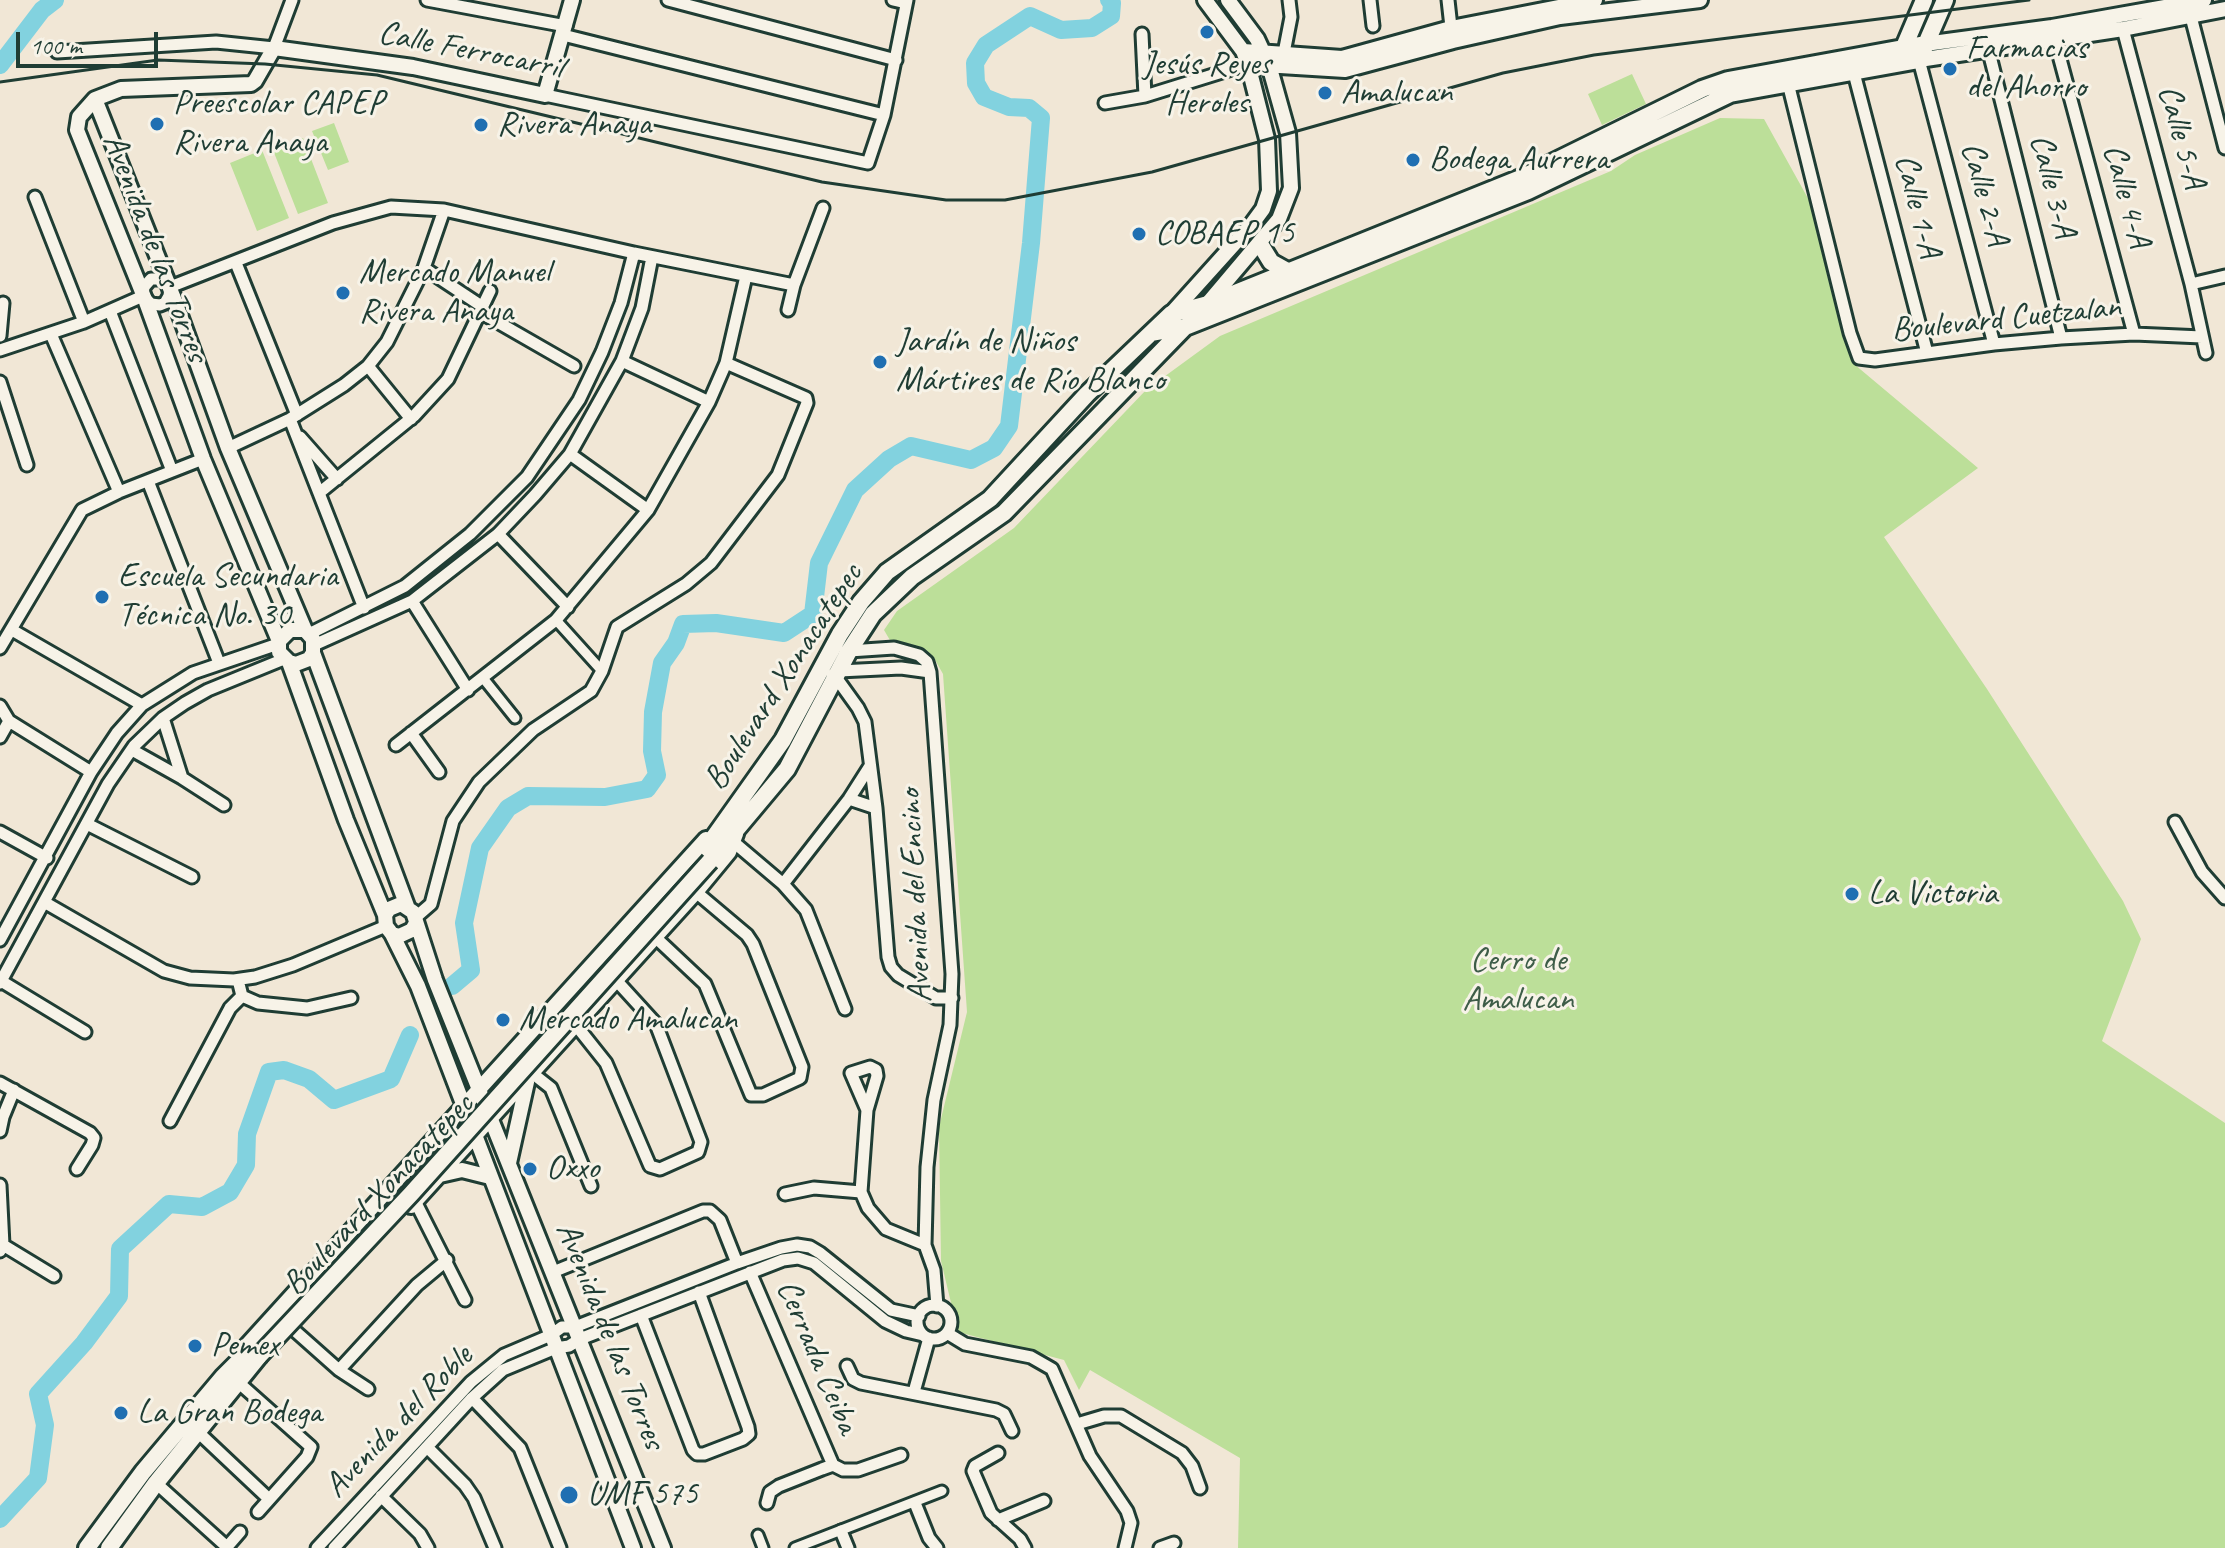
<!DOCTYPE html>
<html>
<head>
<meta charset="utf-8">
<style>
	body { margin:0 }
	#map { position:relative; width:2225px; height:1548px; overflow:hidden; background:#f1e7d6; font-family:Caveat,sans-serif }
	canvas { display:block }
	.scale { position:absolute; left:16px; top:32px; width:142px; height:36px; box-sizing:border-box; border:4px solid #1f3d34; border-top:0; padding-left:10px; font-size:24px; line-height:28px; white-space:nowrap; color:#1f3d34; -webkit-text-stroke:6px #f7f3e8; paint-order:stroke }
</style>
</head>
<body>
<div id="map">
<canvas width="2225" height="1548"></canvas>
<div class="scale">100 m</div>
</div>
<script>
const g = document.querySelector('canvas').getContext('2d');
g.lineJoin = 'round';
function fillPath(path, color) {
  g.fillStyle = color;
  g.fill(path, 'evenodd');
}
function shape(rows) {
  const path = new Path2D();
  for (const r of rows) {
    if (r.length === 3) {
      path.moveTo(r[0] + r[2], r[1]);
      path.arc(r[0], r[1], r[2], 0, 2 * Math.PI);
      continue;
    }
    path.moveTo(r[0], r[1]);
    for (let i = 2; i < r.length; i += 2) path.lineTo(r[i], r[i + 1]);
  }
  return path;
}
function stroke(path, color, width, dash) {
  g.strokeStyle = color;
  g.lineWidth = width;
  g.lineCap = dash ? 'butt' : 'round';
  g.setLineDash(dash || []);
  g.stroke(path);
}
function label(font, color, halo, rows, align = 'center') {
  g.font = font + ' Caveat,sans-serif';
  g.lineWidth = 6;
  g.setLineDash([]);
  g.textBaseline = 'middle';
  g.strokeStyle = halo;
  g.fillStyle = color;
  for (const [text, x, y, turn = 0] of rows) {
    g.save();
    g.translate(x, y);
    g.rotate((+turn || 0) * Math.PI / 180);
    g.textAlign = isNaN(turn) ? turn : align;
    if (halo) g.strokeText(text, 0, 0);
    g.fillText(text, 0, 0);
    g.restore();
  }
}
fillPath(shape([
	[1632,74,1646,104,1602,125,1588,94],
	[1720,118,1764,119,1810,202,1854,364,1978,468,1884,537,1987,689,2123,901,2141,939,2102,1041,2225,1123,2225,1548,1238,1548,1240,1458,1090,1370,1079,1390,1064,1360,958,1332,941,1261,939,1127,967,1012,943,674,934,658,909,645,891,642,884,630,897,611,1014,528,1146,390,1220,336,1611,171,1635,155],
	[334,123,349,162,328,170,312,131],
	[303,138,328,203,298,214,273,150],
	[262,150,289,218,257,231,230,163]
]), '#bcdf99');
stroke(shape([
	[0,65,42,10,55,0],
	[452,986,471,970,464,923,480,848,508,808,528,796,605,797,647,789,657,775,652,751,653,712,662,663,676,643,683,624,716,623,784,633,813,614,819,563,855,490,889,459,911,446,971,460,994,448,1009,426,1031,243,1041,118,1029,108,1009,107,984,97,976,83,975,63,986,45,1030,16,1061,30,1092,28,1111,16,1112,3,1109,0],
	[0,1519,38,1478,45,1425,38,1394,84,1343,119,1296,120,1249,169,1204,202,1207,230,1192,246,1165,247,1134,269,1072,284,1070,309,1079,334,1100,391,1079,410,1035]
]), '#82d2df', 18);
const pedestrian = shape([
	[556,620,602,671],
	[483,678,515,718],
	[758,1535,763,1548],
	[795,1548,942,1491]
]);
const minor = shape([
	[427,0,566,26],
	[668,0,896,60],
	[893,0,906,3],
	[1370,0,1373,26],
	[1448,0,1452,36],
	[2189,9,2225,148],
	[2123,29,2191,284,2206,353],
	[2053,33,2134,334],
	[1142,34,1145,96],
	[563,35,884,115],
	[1988,48,2061,338],
	[57,52,216,42,274,48,292,0],
	[1283,58,1291,17,1289,0],
	[1919,60,1994,344],
	[1854,73,1927,353],
	[1788,83,1850,333,1859,358,1875,360,1994,344,2061,338,2134,334,2202,337],
	[545,95,868,163,884,115,907,0],
	[1105,103,1145,96,1248,64],
	[35,197,84,322],
	[236,263,297,415],
	[424,268,483,307],
	[2191,284,2225,276],
	[170,287,333,223,391,207,444,210,634,253,794,285],
	[143,296,144,287,151,279,161,279,170,287],
	[144,297,151,304,160,305,165,303,169,296,170,287],
	[788,310,794,285,823,208],
	[110,311,172,471],
	[480,312,574,366],
	[51,334,119,492],
	[0,336,3,303],
	[0,350,84,322,143,296],
	[622,361,709,402],
	[368,366,411,419],
	[0,382,27,465],
	[290,419,364,608],
	[300,437,337,479],
	[228,448,290,419,344,385,368,366,387,342,424,268,444,210],
	[570,454,648,510],
	[148,481,219,663],
	[319,493,414,416,448,379,490,291],
	[498,534,568,607],
	[412,601,468,690],
	[12,630,142,705],
	[309,634,405,586,470,534,527,477,579,400,602,352,621,303,634,253],
	[314,645,412,601,498,534,535,495,570,454,622,361,642,308,652,257],
	[0,648,82,510,119,492,203,459],
	[849,651,894,648,919,655,927,662,930,672,952,974,950,1025,934,1100,927,1167,925,1245,934,1270,937,1306],
	[839,671,901,668,930,672],
	[832,675,835,676,858,708,865,722,876,808,888,957,891,967,898,975,936,998,952,998],
	[0,706,9,721,91,772],
	[163,718,182,778],
	[411,733,439,772],
	[0,737,9,721],
	[396,745,556,620,648,510,709,402,726,363,746,276],
	[132,750,182,778,224,805],
	[849,799,876,808],
	[2175,822,2202,872,2225,898],
	[87,824,192,877],
	[0,832,47,858],
	[730,839,783,884,806,910,845,1009],
	[783,884,849,799,870,766],
	[44,902,164,971,190,978,234,980,255,977,293,965,386,926],
	[416,917,431,904,453,821,479,782,533,730,591,691,602,671,617,627,686,584,711,563,778,475,807,403,806,398,726,363],
	[654,936,705,984,751,1095,763,1095,800,1078,802,1067,753,944,747,935,696,892],
	[0,940,91,772,117,733,142,705,193,673,278,644],
	[238,980,242,996,258,1003,307,1008,351,998],
	[1,981,85,1032],
	[0,983,108,784,134,746,163,718,185,703,208,690,284,659],
	[575,1024,606,1063,650,1166,660,1169,698,1152,701,1142,656,1024,615,979],
	[532,1073,551,1088,591,1186],
	[0,1083,90,1133,94,1138,92,1145,77,1169],
	[170,1121,230,1008,242,996],
	[0,1131,3,1117,14,1090],
	[0,1185,3,1245,0,1251],
	[861,1192,867,1110,877,1076,876,1070,870,1067,851,1073,867,1110],
	[785,1194,814,1188,861,1192,868,1208,886,1229,925,1245],
	[415,1201,465,1300],
	[3,1245,54,1276],
	[553,1272,703,1211,710,1211,720,1220,737,1263],
	[750,1272,833,1465],
	[934,1322,17],
	[641,1315,693,1450,697,1454,704,1454,743,1439,749,1434,748,1427,699,1292],
	[294,1330,339,1370,368,1389],
	[947,1333,965,1344,1031,1357,1052,1369,1090,1456,1127,1511,1131,1523,1125,1548],
	[847,1366,853,1379,861,1383,996,1410,1004,1414,1012,1431],
	[339,1370,417,1285,447,1260],
	[238,1382,311,1447,307,1457,258,1512],
	[914,1392,929,1338],
	[472,1398,520,1448,560,1548],
	[1077,1424,1104,1416,1121,1416,1182,1453,1192,1466,1200,1488],
	[198,1432,269,1499],
	[427,1447,465,1485,474,1498,495,1548],
	[998,1453,975,1466,973,1471,991,1513,1020,1539,1025,1548],
	[156,1483,227,1547],
	[381,1496,420,1534,428,1548],
	[767,1503,770,1492,779,1486,822,1469,833,1465,843,1470,858,1470,901,1455],
	[915,1503,929,1538,937,1548],
	[998,1520,1044,1501],
	[841,1531,848,1548],
	[226,1548,240,1532],
	[317,1548,471,1382,504,1355,551,1335,562,1327,575,1327,737,1263,781,1248,797,1245,810,1247,820,1253,891,1310,919,1316],
	[334,1548,472,1398,503,1370,556,1348,569,1346,580,1339,783,1260,798,1258,814,1263,885,1321,906,1331,923,1335],
	[1160,1548,1174,1543]
]);
const tertiary = shape([
	[1925,44,2052,27,2204,0],
	[1243,51,1342,58,1451,28,1595,0],
	[1919,60,2123,29,2225,9],
	[1248,64,1345,70,1453,41,1560,17,1700,0],
	[95,99,173,296,228,448,305,630,313,639,313,653,309,659,296,664,289,662,279,652,279,641,290,630,305,630],
	[1208,303,1279,219,1291,188,1288,133,1269,65,1257,39,1228,0],
	[1171,314,1252,224,1263,209,1269,191,1267,139,1248,64,1243,51,1205,0],
	[279,641,203,459,146,302,77,130,79,117,95,99,121,89,251,84,255,81,274,48,413,67,545,95,572,0],
	[313,653,407,906],
	[289,662,346,820,385,915],
	[416,923,412,930,399,936,392,934,386,926,385,915,389,909,401,904,413,912,435,980,663,1548],
	[392,934,418,986,633,1548],
	[509,1163,527,1082],
	[440,1175,462,1170,490,1177],
	[411,1206,696,892,729,852,736,834],
	[239,1354,706,839]
]);
const secondary = shape([
	[1901,54,1924,0],
	[1260,244,1271,262,1289,272],
	[1152,333,1185,327,1528,191,1730,94,1919,60,1945,0],
	[702,854,783,740,840,634,861,602,887,572,990,499,1087,394,1171,314,1208,304,1521,178,1702,89,1728,80,1925,44],
	[710,861,787,769,849,651,873,614,912,577,1004,513,1185,327],
	[87,1548,143,1472,223,1377,251,1349],
	[109,1548,156,1483,259,1356]
]);
stroke(pedestrian, '#1f3d34', 15);
stroke(minor, '#1f3d34', 17);
stroke(tertiary, '#1f3d34', 20);
stroke(secondary, '#1f3d34', 22);
stroke(pedestrian, '#f7f3e8', 9);
stroke(minor, '#f7f3e8', 11);
stroke(tertiary, '#f7f3e8', 14);
stroke(secondary, '#f7f3e8', 16);
stroke(shape([
	[0,82,158,60,265,64,377,75,822,182,946,200,1005,200,1152,172,1503,73,1594,55,2029,0]
]), '#1f3d34', 3);
const secondaryBridge = shape([
	[259,1356,411,1194,710,861]
]);
stroke(secondaryBridge, '#1f3d34', 22, []);
stroke(secondaryBridge, '#f7f3e8', 16);
for (const [x, y, r, color] of [
	[1207,32,8,"#1f6fb2"],
	[1950,69,8,"#1f6fb2"],
	[1325,93,8,"#1f6fb2"],
	[157,124,8,"#1f6fb2"],
	[481,125,8,"#1f6fb2"],
	[1413,160,8,"#1f6fb2"],
	[1139,234,8,"#1f6fb2"],
	[343,293,8,"#1f6fb2"],
	[880,362,8,"#1f6fb2"],
	[102,597,8,"#1f6fb2"],
	[1852,894,8,"#1f6fb2"],
	[503,1020,8,"#1f6fb2"],
	[530,1169,8,"#1f6fb2"],
	[195,1346,8,"#1f6fb2"],
	[121,1413,8,"#1f6fb2"],
	[569,1495,10,"#1f6fb2"]
]) {
  const dot = new Path2D();
  dot.arc(x, y, r, 0, 2 * Math.PI);
  g.fillStyle = color;
  g.fill(dot);
  stroke(dot, '#f7f3e8', 3);
}
label('34px', '#1f3d34', '#f7f3e8', [
	["Farmacias",1966,49],
	["del Ahorro",1966,88],
	["Jesús Reyes",1207,65,"center"],
	["Heroles",1207,104,"center"],
	["Amalucan",1341,93],
	["Preescolar CAPEP",173,104],
	["Rivera Anaya",173,143],
	["Rivera Anaya",497,125],
	["Bodega Aurrera",1429,160],
	["COBAEP 15",1155,234],
	["Mercado Manuel",359,273],
	["Rivera Anaya",359,312],
	["Jardín de Niños",896,342],
	["Mártires de Río Blanco",896,381],
	["Escuela Secundaria",118,577],
	["Técnica No. 30",118,616],
	["La Victoria",1868,894],
	["Mercado Amalucan",519,1020],
	["Oxxo",546,1169],
	["Pemex",211,1346],
	["La Gran Bodega",137,1413],
	["UMF 575",587,1495]
], 'left');
label('34px', '#1f3d34', '#f7f3e8', [
	["Calle Ferrocarril",471,51,11],
	["Calle 5-A",2181,137,75],
	["Calle 3-A",2052,186,76],
	["Calle 2-A",1984,194,75],
	["Calle 4-A",2126,196,75],
	["Calle 1-A",1917,206,76],
	["Avenida de las Torres",155,248,69],
	["Boulevard Cuetzalan",2006,319,-6],
	["Boulevard Xonacatepec",784,677,-57],
	["Avenida del Encino",916,896,-93],
	["Boulevard Xonacatepec",379,1195,-47],
	["Avenida de las Torres",610,1336,68],
	["Cerrada Ceiba",817,1357,67],
	["Avenida del Roble",399,1422,-46]
]);
label('34px', '#3e5d48', '#f7f3e8', [
	["Cerro de",1518,961],
	["Amalucan",1518,1000]
]);
</script>
</body>
</html>
